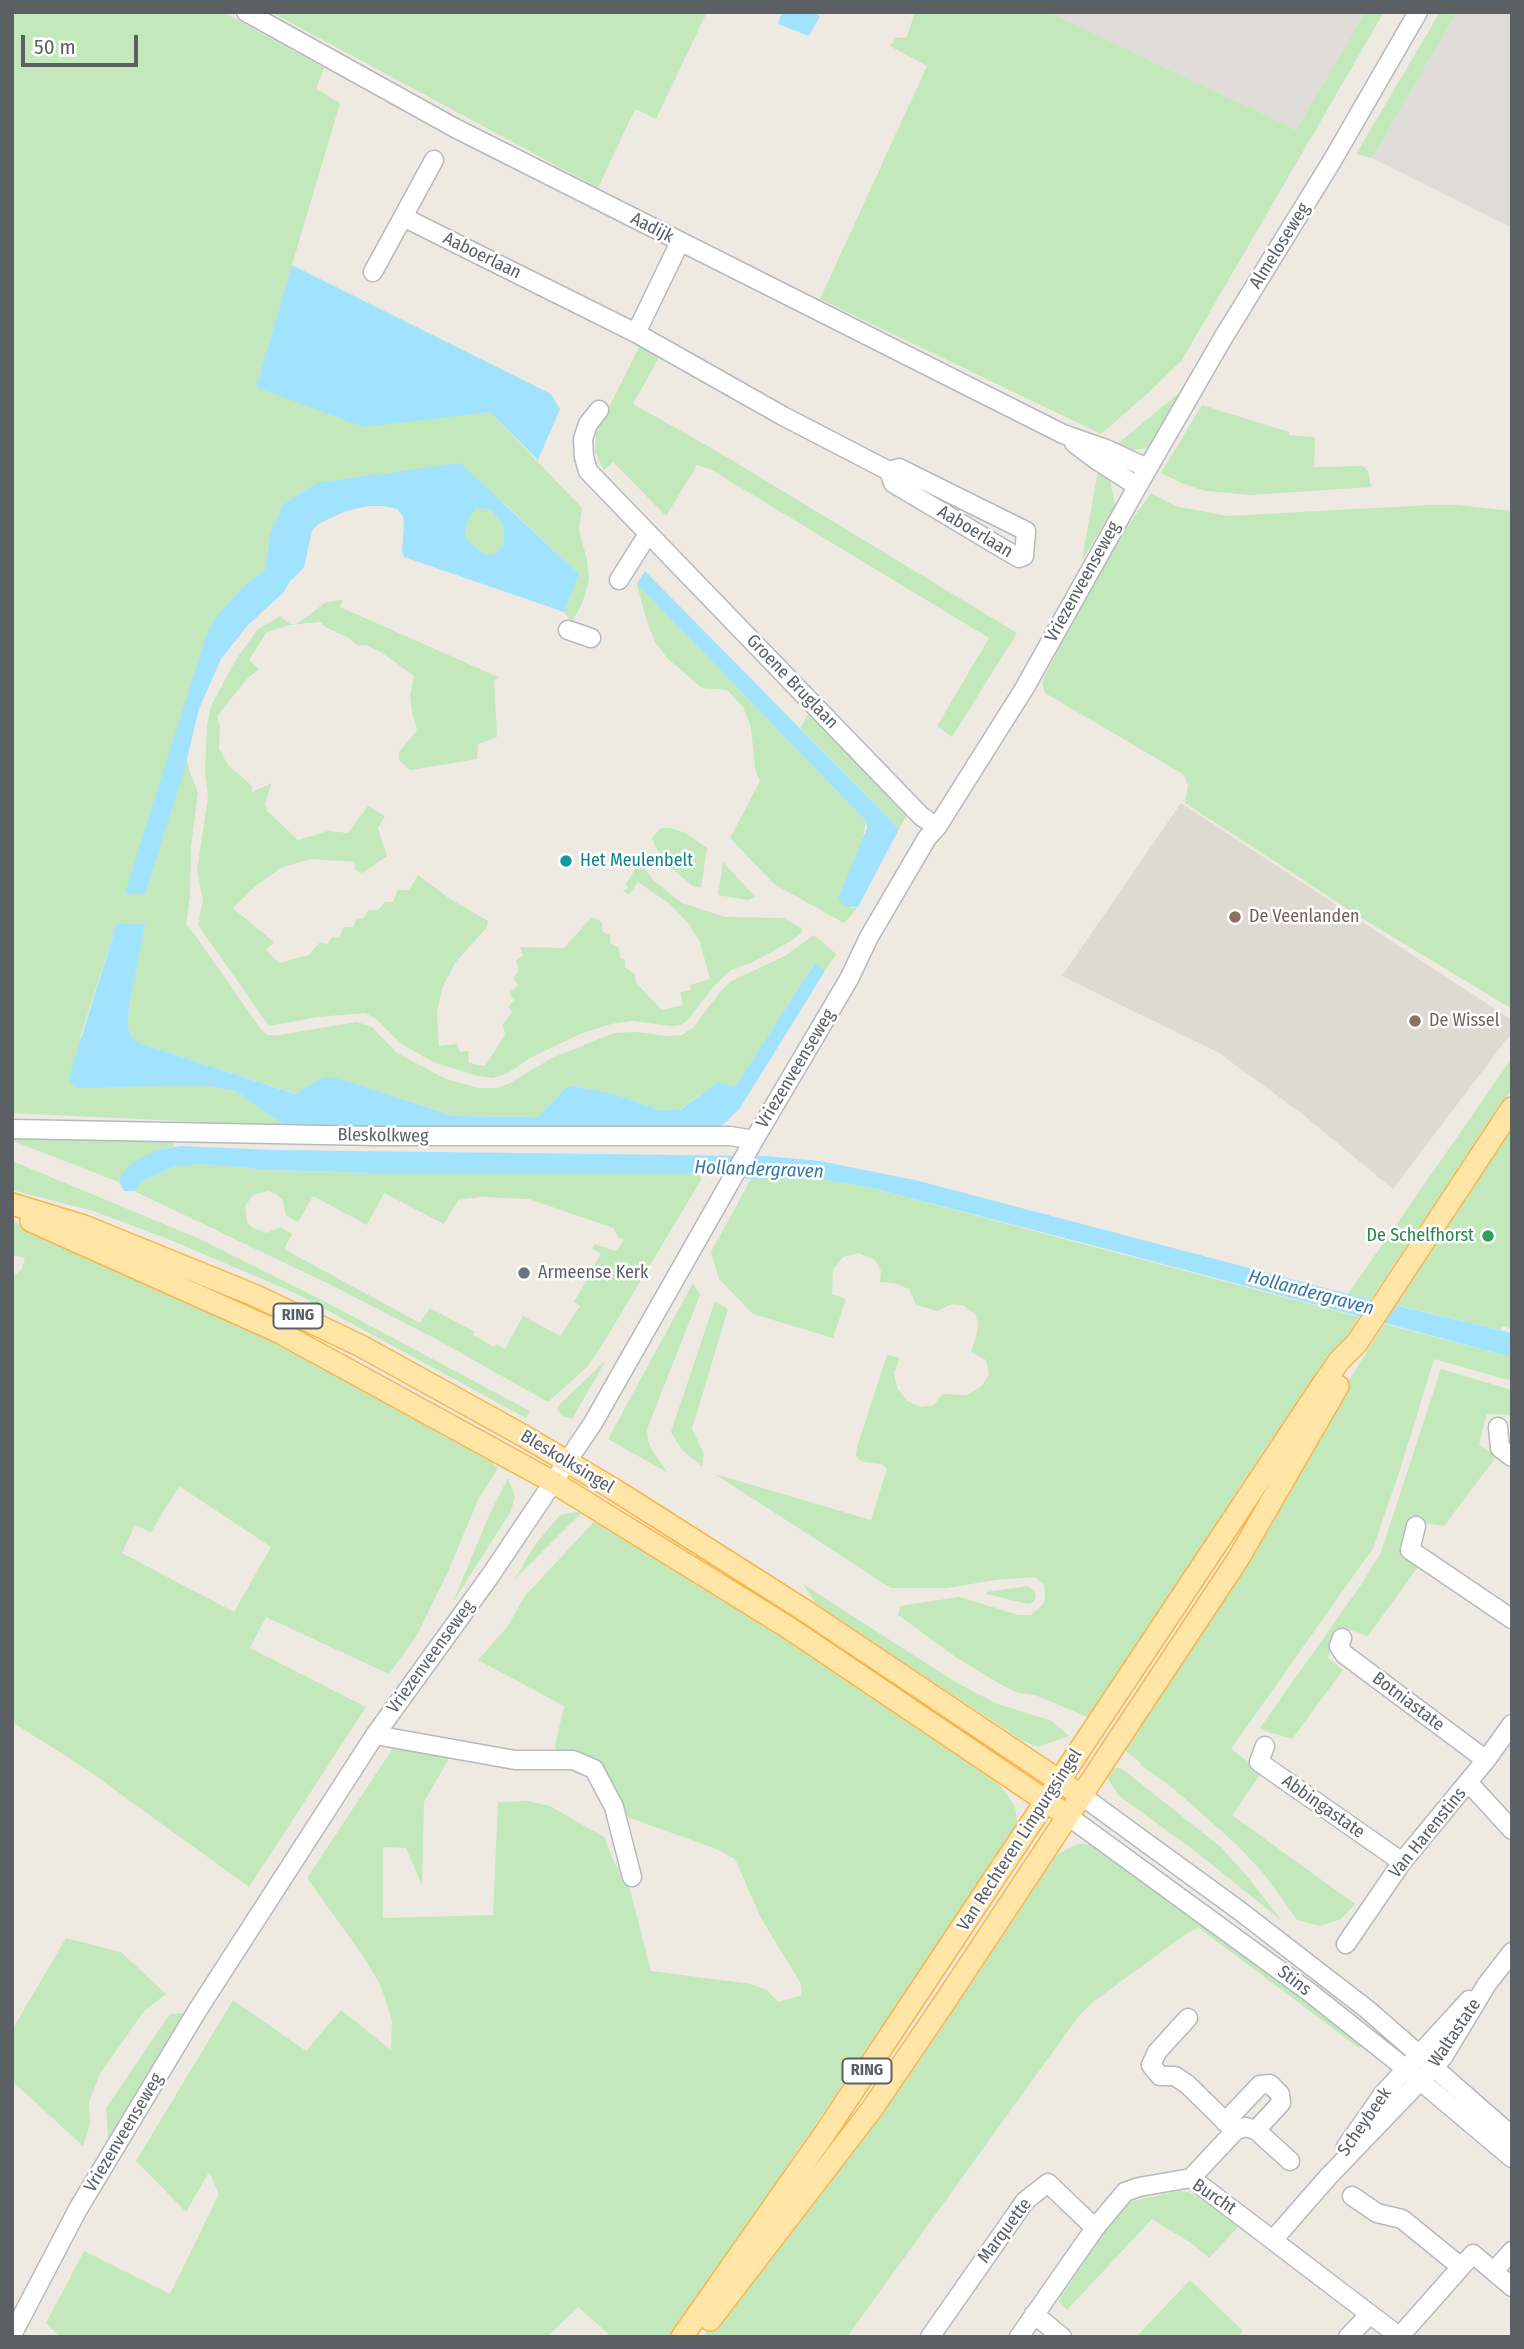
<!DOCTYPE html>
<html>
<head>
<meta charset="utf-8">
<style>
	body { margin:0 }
	#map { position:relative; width:1524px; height:2349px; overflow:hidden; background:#eeeae2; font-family:"Fira Sans Condensed",sans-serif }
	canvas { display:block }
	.frame { position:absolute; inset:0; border:14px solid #5a6064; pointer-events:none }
	.scale { position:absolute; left:21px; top:35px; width:117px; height:32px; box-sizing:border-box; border:4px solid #5a6064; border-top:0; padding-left:9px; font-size:21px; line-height:24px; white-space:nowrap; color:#5a6064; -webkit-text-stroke:5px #fff; paint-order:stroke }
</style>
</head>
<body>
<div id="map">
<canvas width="1524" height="2349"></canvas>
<div class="frame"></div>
<div class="scale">50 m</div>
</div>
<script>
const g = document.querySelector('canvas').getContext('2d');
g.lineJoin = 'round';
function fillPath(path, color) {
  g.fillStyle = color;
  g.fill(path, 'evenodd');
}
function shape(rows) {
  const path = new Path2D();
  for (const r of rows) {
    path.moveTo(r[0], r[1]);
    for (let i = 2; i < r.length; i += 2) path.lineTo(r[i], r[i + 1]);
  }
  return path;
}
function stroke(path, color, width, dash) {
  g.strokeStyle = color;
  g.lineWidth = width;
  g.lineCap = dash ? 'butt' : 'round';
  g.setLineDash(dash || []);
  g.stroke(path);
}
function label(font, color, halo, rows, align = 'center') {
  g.font = font + ' "Fira Sans Condensed",sans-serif';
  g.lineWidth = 5;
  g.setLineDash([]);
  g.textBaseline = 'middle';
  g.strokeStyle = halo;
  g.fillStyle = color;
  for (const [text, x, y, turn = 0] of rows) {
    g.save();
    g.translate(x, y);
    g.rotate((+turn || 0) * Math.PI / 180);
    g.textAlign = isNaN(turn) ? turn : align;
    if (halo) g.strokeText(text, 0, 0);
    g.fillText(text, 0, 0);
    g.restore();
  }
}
fillPath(shape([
	[1049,12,1365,12,1296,130],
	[1457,12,1512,12,1512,228,1372,158]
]), '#dfdcd7');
fillPath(shape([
	[1181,803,1512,1020,1512,1032,1393,1189,1301,1113,1219,1053,1062,976]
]), '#ded9d1');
fillPath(shape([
	[12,12,223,12,324,68,316,89,340,103,256,387,442,417,490,412,582,508,579,530,587,560,589,580,582,604,572,622,564,612,579,574,504,503,316,483,282,505,270,534,265,570,245,585,217,615,145,894,187,759,190,773,198,792,191,847,190,896,186,925,195,935,260,1028,267,1035,280,1035,357,1022,372,1027,397,1053,446,1079,479,1088,496,1088,508,1084,552,1058,614,1033,636,1032,668,1036,682,1035,693,1028,719,993,731,981,785,956,814,935,836,954,825,971,814,964,735,1088,718,1082,680,1109,660,1110,614,1094,576,1086,566,1088,538,1117,454,1116,334,1077,323,1077,296,1094,137,1042,131,1036,128,1025,129,1006,144,924,117,923,80,1038,203,1085,236,1091,285,1126,12,1113],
	[271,12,707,12,656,119,635,109,598,188],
	[915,12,1049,12,1296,130,1365,12,1384,12,1182,360,1147,394,1101,434,820,299,927,66,890,46,896,38,907,37],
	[1440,12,1457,12,1372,158,1356,154],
	[641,343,661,354,633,404,720,453,1017,633,952,737,937,726,989,638,710,469,697,465,666,516,613,462,604,470,595,452,596,433],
	[1184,389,1150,448,1132,450,1117,444],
	[1202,405,1289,432,1289,435,1315,437,1314,467,1363,466,1368,471,1371,487,1250,495,1206,491,1186,485,1161,473],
	[1098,471,1110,478,1115,506,1082,560],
	[1151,493,1175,506,1228,516,1430,505,1458,505,1512,511,1512,1009,1360,917,1185,803,1188,785,1183,774,1045,693,1042,682,1085,597,1125,530],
	[477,508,491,510,503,525,504,545,493,555,483,554,466,539,465,529,470,515],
	[637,584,866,821,851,908,858,907,844,923,774,884,730,838,760,781,755,769,751,727,743,707,727,690,702,688,668,659,655,642,646,619],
	[343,600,340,607,498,677,494,681,497,737,478,744,477,759,410,770,399,760,399,752,417,730,412,713,410,695,414,676,381,652,366,645,358,646,349,638,325,627,321,622,289,625,267,632,249,660,259,669,248,678,217,716,220,727,219,749,228,765,252,786,252,792,272,783,265,803,267,811,298,840,328,831,348,833,368,806,385,816,378,828,387,856,362,873,354,869,355,862,312,859,282,867,254,887,233,908,274,942,266,950,279,963,309,955,319,943,328,944,332,937,339,938,344,927,353,927,357,918,363,919,369,910,378,910,385,902,393,902,398,890,409,890,418,875,450,899,488,921,487,927,455,963,442,988,437,1012,439,1046,457,1044,460,1052,468,1051,469,1063,485,1066,505,1035,503,1024,512,1012,508,1007,514,1000,509,993,518,985,513,978,519,971,516,961,523,955,520,947,564,948,592,917,602,922,603,932,610,935,610,943,619,948,620,958,625,960,625,967,635,974,636,983,662,1010,683,1005,680,992,691,990,690,985,710,979,700,942,689,924,671,905,638,882,629,895,623,891,628,888,626,884,640,861,652,879,682,903,725,917,783,918,802,928,802,932,791,941,753,962,731,970,713,987,688,1020,681,1025,671,1026,632,1021,611,1024,580,1034,530,1058,508,1073,493,1078,477,1076,433,1062,400,1043,376,1019,365,1013,317,1017,269,1026,198,925,203,900,197,870,208,797,205,772,207,725,211,706,235,661,257,630,280,616,290,624,297,624,326,602],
	[810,711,908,813,899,829,800,728],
	[661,828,671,828,685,833,707,848,701,888,693,886,672,869,655,846,652,838],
	[723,862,748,889,756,897,748,900,718,895],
	[1512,1058,1512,1089,1371,1299,1348,1294],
	[1512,1128,1512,1329,1502,1326,1500,1330,1396,1305],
	[12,1133,173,1138,174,1147,160,1149,121,1175,119,1182,13,1141],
	[12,1161,200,1239,318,1298,530,1411,526,1418,295,1293,163,1237,93,1211,12,1190],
	[202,1164,271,1170,374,1173,700,1173,701,1180,607,1337,587,1367,548,1402,438,1340,331,1285,134,1191,142,1181,175,1166],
	[267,1191,275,1193,283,1200,286,1216,298,1222,313,1196,367,1225,384,1193,444,1224,458,1200,481,1197,529,1199,613,1228,619,1238,624,1240,616,1251,595,1244,592,1249,601,1254,574,1302,580,1306,560,1336,523,1316,505,1349,496,1344,494,1347,473,1335,475,1332,430,1308,420,1323,284,1249,292,1234,280,1227,267,1233,253,1228,247,1222,245,1206,253,1195],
	[751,1179,826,1180,868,1187,1359,1317,1326,1374,1268,1444,1090,1718,1035,1695,1018,1693,1000,1684,957,1658,898,1615,900,1606,959,1597,1019,1615,1031,1615,1044,1603,1045,1595,1044,1584,1035,1577,996,1580,947,1588,891,1588,715,1474,871,1520,887,1469,881,1464,862,1462,856,1456,857,1447,887,1355,900,1358,894,1373,897,1388,907,1401,921,1407,934,1405,942,1394,967,1395,982,1386,989,1374,986,1360,971,1352,977,1332,978,1323,975,1314,963,1305,952,1304,937,1311,916,1305,909,1289,894,1283,880,1282,881,1271,875,1260,859,1253,843,1257,833,1269,832,1294,846,1299,833,1338,753,1314,719,1279,711,1252],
	[12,1221,72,1245,277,1337,350,1383,488,1459,498,1468,478,1500,447,1574,417,1635,389,1674,266,1617,250,1648,366,1707,249,1887,86,1769,12,1722,12,1278,22,1269,25,1258,12,1255],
	[179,1486,271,1547,234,1612,122,1553,135,1525,151,1532],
	[693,1283,700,1295,647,1429,648,1441,654,1453,668,1473,608,1439],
	[715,1301,728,1309,692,1429,704,1454,702,1466,682,1450,671,1432],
	[1384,1324,1512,1357,1512,1381,1434,1359,1400,1470,1373,1548,1231,1749,1262,1772,1232,1815,1355,1904,1341,1919,1320,1926,1297,1920,1264,1874,1237,1845,1174,1789,1141,1765,1138,1768,1141,1763,1121,1747],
	[606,1360,572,1419,562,1416,557,1409,559,1405],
	[1441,1369,1512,1390,1512,1415,1487,1414,1479,1444,1496,1457,1444,1526,1411,1521,1420,1564,1368,1636,1340,1627,1328,1658,1343,1670,1292,1739,1265,1731,1260,1728,1363,1582,1381,1552],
	[508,1478,515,1496,511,1511,453,1602,491,1511],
	[583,1511,515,1579,534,1546,560,1515],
	[602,1513,999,1784,1015,1806,1017,1822,1010,1838,671,2337,612,2337,578,2307,547,2337,60,2337,46,2323,84,2251,170,2294,219,2194,209,2172,186,2212,136,2161,233,2000,306,2051,341,2010,391,2050,392,2021,381,1986,363,1956,307,1878,395,1745,451,1755,424,1802,422,1886,406,1848,383,1847,383,1918,493,1915,498,1802,528,1801,550,1806,604,1837,615,1864,628,1882,651,1971,751,1984,767,1990,778,2002,802,1995,801,1984,761,1918,735,1859,714,1848,619,1814,606,1783,560,1764,555,1746,564,1706,478,1660,507,1627,525,1596],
	[803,1584,952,1680,995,1703,1052,1721,1069,1736,1038,1747,1023,1741,840,1620,815,1603],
	[1027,1586,1034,1590,1036,1598,1032,1603,1027,1604,987,1594,987,1592],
	[1115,1768,1121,1768,1221,1847,1247,1876,1282,1921,1195,1851,1118,1795,1105,1774],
	[1079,1844,1095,1845,1364,2042,1362,2046,1359,2048,1199,1928,1187,1933,1093,2002,1078,2017,847,2337,702,2337,767,2255,819,2198,894,2098,1053,1858,1067,1849],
	[66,1938,121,1952,166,1994,144,2011,100,2074,89,2102,90,2124,83,2146,12,2081,12,2030],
	[188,2013,108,2139,106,2108,170,2014],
	[1178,2191,1189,2192,1201,2198,1238,2227,1209,2258,1191,2243,1152,2219,1067,2310,1058,2301,1119,2210,1129,2202],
	[1190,2280,1243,2331,1238,2337,1136,2337]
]), '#c2e8bc');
fillPath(shape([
	[782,12,814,12,820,16,809,36,778,24],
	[292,265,551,394,560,409,538,460,490,412,364,427,256,387],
	[460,463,579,574,564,612,404,557,402,551,404,525,403,516,397,509,384,506,368,506,346,511,318,524,312,531,304,567,299,573,290,581,284,592,248,625,221,659,199,709,184,771,145,894,125,893,207,633,217,615,245,585,265,570,270,534,282,505,316,483],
	[477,508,491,510,503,525,504,545,493,555,483,554,466,539,465,529,470,515],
	[645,571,899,829,858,907,844,906,838,899,867,828,866,821,637,584],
	[117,923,145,924,129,1006,128,1025,131,1036,137,1042,295,1094,323,1077,334,1077,454,1116,538,1117,566,1088,575,1086,614,1094,660,1110,681,1109,718,1082,735,1087,815,963,825,971,740,1108,725,1123,715,1129,696,1131,285,1126,236,1091,203,1085,77,1088,70,1082,70,1074],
	[181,1146,273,1150,765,1156,820,1161,915,1180,1348,1294,1512,1333,1512,1357,1103,1248,868,1187,826,1180,751,1179,699,1173,374,1173,271,1170,202,1164,175,1166,142,1181,134,1191,124,1191,119,1182,121,1175,133,1162,161,1149]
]), '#a1e2ff');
const minor = shape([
	[246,12,455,128,1063,434,1106,449,1147,468],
	[434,160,403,217,636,333,783,416,889,471,893,483,1012,554,1019,558,1024,556,1026,531,899,468,889,471],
	[373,272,403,217],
	[636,333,680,242],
	[599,410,588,424,583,439,584,457,588,471,921,816,937,827],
	[1074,443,1098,461,1137,486],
	[619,580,648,534],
	[568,630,591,638],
	[12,1129,376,1136,730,1136,754,1140],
	[1498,1427,1500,1448,1512,1457],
	[1416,1526,1410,1550,1512,1619],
	[1342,1638,1339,1646,1344,1654,1486,1760],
	[375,1735,515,1760,573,1760,594,1769,614,1807,632,1877],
	[1265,1746,1259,1762,1402,1862],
	[1468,1782,1512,1830],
	[1082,1796,1240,1911,1368,2010,1512,2136],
	[1068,1816,1308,1991,1405,2068,1512,2158],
	[1346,1944,1402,1862,1486,1760,1512,1724],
	[1188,2018,1157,2052,1151,2065,1160,2076,1175,2076,1188,2085,1235,2131],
	[1225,2122,1260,2085,1270,2084,1280,2094,1281,2103,1256,2130],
	[1346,2147,1383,2094,1469,2000],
	[1191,2178,1235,2131,1245,2127,1256,2130,1290,2161],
	[1352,2196,1377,2213,1402,2219,1461,2267,1473,2254,1512,2287],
	[1273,2240,1328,2177,1443,2057,1487,1984,1512,1952],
	[1494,2271,1512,2251],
	[1034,2314,1062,2337],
	[12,2335,78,2209,197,2011,375,1735,490,1576,593,1423,754,1140,849,979,869,937,927,838,937,827,1024,689,1141,480,1223,338,1332,161,1418,12],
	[1400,2336,1461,2267],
	[930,2337,1025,2201,1048,2183,1095,2228],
	[1019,2337,1095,2228,1125,2192,1139,2187,1191,2178,1400,2337],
	[1348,2337,1370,2314]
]);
const major = shape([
	[12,1204,84,1226,254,1295,361,1346,524,1436,615,1490,804,1610,1082,1796],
	[31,1221,279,1332,553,1482,789,1628,1068,1816],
	[710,2320,872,2109,944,2003,1238,1559,1338,1386],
	[682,2337,825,2133,1321,1387,1339,1361,1357,1343,1512,1108]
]);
stroke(minor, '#b5b9be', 21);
stroke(major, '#fbb54e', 24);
stroke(minor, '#fff', 18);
stroke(major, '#ffe5a6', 21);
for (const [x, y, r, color] of [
	[566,861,7,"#0f9aa8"],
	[1235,917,7,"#8d6e63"],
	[1415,1021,7,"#8d6e63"],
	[1488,1236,7,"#2e9e5b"],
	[524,1273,7,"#6b7280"]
]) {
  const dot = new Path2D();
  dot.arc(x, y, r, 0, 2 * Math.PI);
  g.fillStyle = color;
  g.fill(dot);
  stroke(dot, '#fff', 2.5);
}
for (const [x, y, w] of [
	[298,1316,49],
	[867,2071,49]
]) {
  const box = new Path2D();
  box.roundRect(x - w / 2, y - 12.5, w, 25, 5);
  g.fillStyle = '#fff';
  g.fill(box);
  stroke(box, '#5a6064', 2);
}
label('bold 16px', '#5a6064', null, [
	["RING",298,1316],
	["RING",867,2071]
]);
label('18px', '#5a6064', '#fff', [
	["Aadijk",652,228,27],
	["Almeloseweg",1280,246,-58],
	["Aaboerlaan",482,256,26],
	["Aaboerlaan",975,532,31],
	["Vriezenveenseweg",1083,582,-61],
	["Groene Bruglaan",792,682,46],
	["Vriezenveenseweg",796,1069,-59],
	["Bleskolkweg",383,1136,1],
	["Bleskolksingel",567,1462,31],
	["Vriezenveenseweg",431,1657,-54],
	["Botniastate",1408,1702,37],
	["Abbingastate",1323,1807,35],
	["Van Harenstins",1428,1833,-51],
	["Van Rechteren Limpurgsingel",1020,1840,-57],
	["Stins",1294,1981,37],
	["Waltastate",1455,2033,-56],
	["Scheybeek",1365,2122,-55],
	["Vriezenveenseweg",124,2133,-59],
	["Burcht",1214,2197,34],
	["Marquette",1005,2231,-53]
]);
label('18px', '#0d838f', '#fff', [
	["Het Meulenbelt",580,861]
], 'left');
label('18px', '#785e54', '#fff', [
	["De Veenlanden",1249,917],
	["De Wissel",1429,1021]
], 'left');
label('18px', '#27864d', '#fff', [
	["De Schelfhorst",1474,1236]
], 'right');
label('18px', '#5b616d', '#fff', [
	["Armeense Kerk",538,1273]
], 'left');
label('italic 19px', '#337aa6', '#fff', [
	["Hollandergraven",759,1170,2],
	["Hollandergraven",1311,1293,15]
]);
</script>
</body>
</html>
